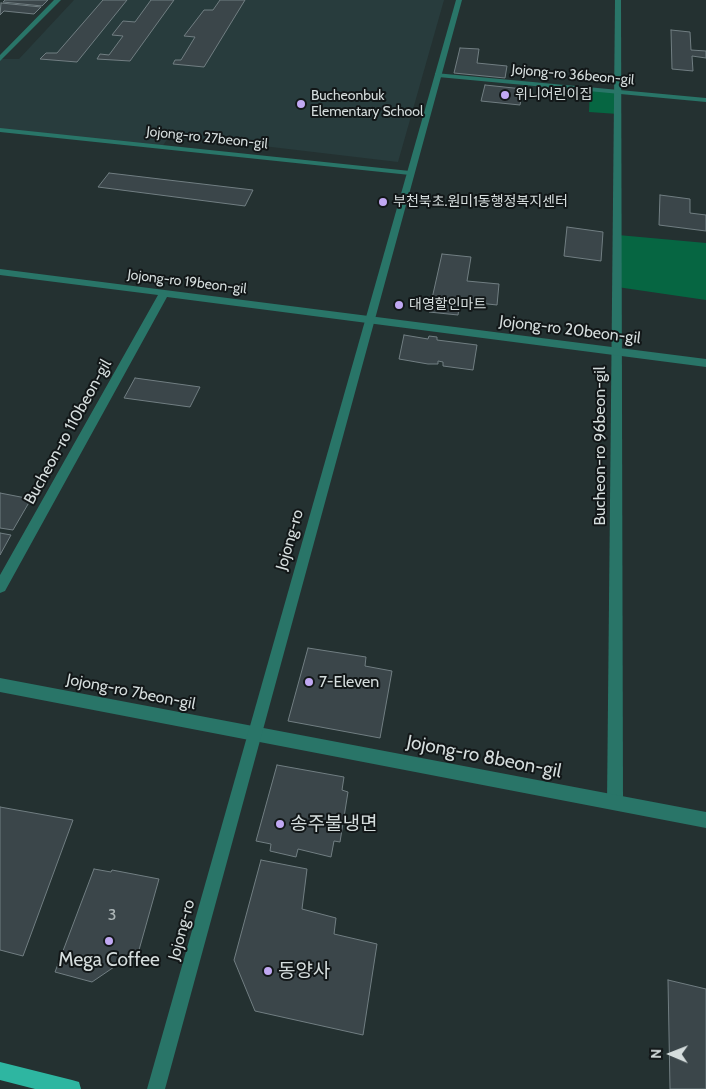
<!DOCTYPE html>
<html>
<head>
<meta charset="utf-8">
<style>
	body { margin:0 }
	#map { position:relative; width:706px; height:1089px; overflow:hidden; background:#243131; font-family:Cabin,sans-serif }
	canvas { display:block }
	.north { position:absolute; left:646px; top:1029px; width:50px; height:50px; -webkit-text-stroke:4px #121718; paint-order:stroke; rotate:271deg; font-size:14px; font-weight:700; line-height:20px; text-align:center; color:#d5dddd }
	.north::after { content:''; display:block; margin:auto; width:18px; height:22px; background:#d5dddd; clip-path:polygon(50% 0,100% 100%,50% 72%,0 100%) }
</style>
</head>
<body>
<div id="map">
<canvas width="706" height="1089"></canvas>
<div class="north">N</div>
</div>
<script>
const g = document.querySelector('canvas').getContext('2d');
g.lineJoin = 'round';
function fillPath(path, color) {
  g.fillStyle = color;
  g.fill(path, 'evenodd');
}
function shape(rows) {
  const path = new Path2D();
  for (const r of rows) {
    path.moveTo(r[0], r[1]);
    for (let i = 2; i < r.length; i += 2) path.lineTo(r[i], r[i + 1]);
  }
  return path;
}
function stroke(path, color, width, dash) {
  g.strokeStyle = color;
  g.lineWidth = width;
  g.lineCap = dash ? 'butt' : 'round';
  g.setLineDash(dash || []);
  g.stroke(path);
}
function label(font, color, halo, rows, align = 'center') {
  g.font = font + ' Cabin,"Noto Sans KR",sans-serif';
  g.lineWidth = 4;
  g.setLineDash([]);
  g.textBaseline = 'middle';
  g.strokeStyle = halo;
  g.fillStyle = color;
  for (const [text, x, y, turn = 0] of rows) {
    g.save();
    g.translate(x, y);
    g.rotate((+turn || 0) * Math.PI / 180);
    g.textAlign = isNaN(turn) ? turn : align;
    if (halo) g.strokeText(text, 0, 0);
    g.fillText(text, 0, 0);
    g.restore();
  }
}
fillPath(shape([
	[74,0,444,0,398,162,170,135,162,147,0,130,0,59,19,59]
]), '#283c3d');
fillPath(shape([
	[590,89,618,91,618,114,589,112],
	[618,235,706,243,706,300,617,287]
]), '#066642');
const building = shape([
	[5,0,48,0,42,6,3,2,5,0],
	[103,0,127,0,77,62,40,59,46,53,57,53,103,0],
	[151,0,174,0,130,61,97,59,100,54,109,55,123,36,112,35,123,21,135,22,151,0],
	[220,0,245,0,204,67,173,64,175,60,181,60,195,37,184,36,204,10,213,10,220,0],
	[1,3,41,7,34,14,4,11,0,15,1,3],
	[671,30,690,32,691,50,706,51,706,58,692,56,693,71,672,69,671,30],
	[460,48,479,49,477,63,507,66,505,78,454,73,460,48],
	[485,85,523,89,520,105,481,101,485,85],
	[109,173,253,190,245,206,98,187,109,173],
	[660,195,690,199,690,213,706,215,706,231,659,225,660,195],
	[567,227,603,232,601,261,564,256,567,227],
	[442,254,471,257,467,281,499,284,497,305,460,301,458,315,429,312,442,254],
	[404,335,428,339,429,336,437,337,437,340,477,345,473,370,443,366,443,362,438,361,438,364,428,364,399,359,404,335],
	[135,378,200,387,190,407,124,398,135,378],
	[0,493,31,499,13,530,0,528,0,493],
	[0,533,11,535,0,555,0,533],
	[308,648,366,657,365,666,392,671,380,738,288,721,308,648],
	[277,765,344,777,342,790,348,792,340,842,334,841,331,857,298,849,296,857,270,851,271,844,256,841,277,765],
	[0,807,73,820,23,956,0,950,0,807],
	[261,860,307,869,302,909,336,918,334,934,377,944,363,1035,255,1011,234,960,261,860],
	[94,869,111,872,112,870,159,879,139,950,92,982,55,972,94,869],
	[668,980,706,989,706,1089,670,1089,668,980]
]);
fillPath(building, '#3b464a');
stroke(building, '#717e82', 1);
fillPath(shape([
	[615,0,621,0,623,802,620,807,615,810,610,807,607,802,615,0]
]), '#297568');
fillPath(shape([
	[54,0,61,0,0,61,0,55,54,0],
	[435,73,706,98,706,102,438,77,435,77,435,73],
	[0,128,410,171,414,173,410,175,0,132,0,128],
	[0,269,706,359,706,367,167,297,5,591,0,593,0,575,158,295,0,275,0,269],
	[0,678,706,812,706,828,0,692,0,678]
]), '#297568');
fillPath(shape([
	[456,0,462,0,165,1089,147,1089,456,0]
]), '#297568');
fillPath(shape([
	[0,1062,72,1080,79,1082,81,1089,35,1089,0,1080,0,1062]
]), '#2eb6a1');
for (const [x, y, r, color] of [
	[505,95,5,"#c1a8f3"],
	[301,104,5,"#c1a8f3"],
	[383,202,5,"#c1a8f3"],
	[399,305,5,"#c1a8f3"],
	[309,682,5,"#c1a8f3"],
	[280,824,5,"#c1a8f3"],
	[109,941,5,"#c1a8f3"],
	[268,971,5,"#c1a8f3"]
]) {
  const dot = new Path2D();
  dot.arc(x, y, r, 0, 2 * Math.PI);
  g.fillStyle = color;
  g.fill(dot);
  stroke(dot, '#121718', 2);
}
label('14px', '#d5dddd', '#121718', [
	["Jojong-ro 36beon-gil",573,75,5],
	["Jojong-ro 27beon-gil",207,138,6],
	["Jojong-ro 19beon-gil",187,282,7]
]);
label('14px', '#d5dddd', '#121718', [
	["위니어린이집",515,95],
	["Bucheonbuk",311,96],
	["Elementary School",311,112],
	["부천북초.원미1동행정복지센터",393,202],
	["대영할인마트",409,305]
], 'left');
label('16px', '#d5dddd', '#121718', [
	["Jojong-ro 20beon-gil",570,330,7],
	["Bucheon-ro 110beon-gil",68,432,-61],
	["Bucheon-ro 96beon-gil",600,446,-90],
	["Jojong-ro",290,540,-74],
	["Jojong-ro 7beon-gil",131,692,11],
	["Jojong-ro",182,930,-75]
]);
label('16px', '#d5dddd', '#121718', [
	["7-Eleven",319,682]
], 'left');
label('16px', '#aeb7b8', null, [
	["3",112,915]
]);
label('19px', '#d5dddd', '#121718', [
	["Jojong-ro 8beon-gil",484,757,11]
]);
label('19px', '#d5dddd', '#121718', [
	["송주불냉면",290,824],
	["Mega Coffee",109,960,"center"],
	["동양사",278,971]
], 'left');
</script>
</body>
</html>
